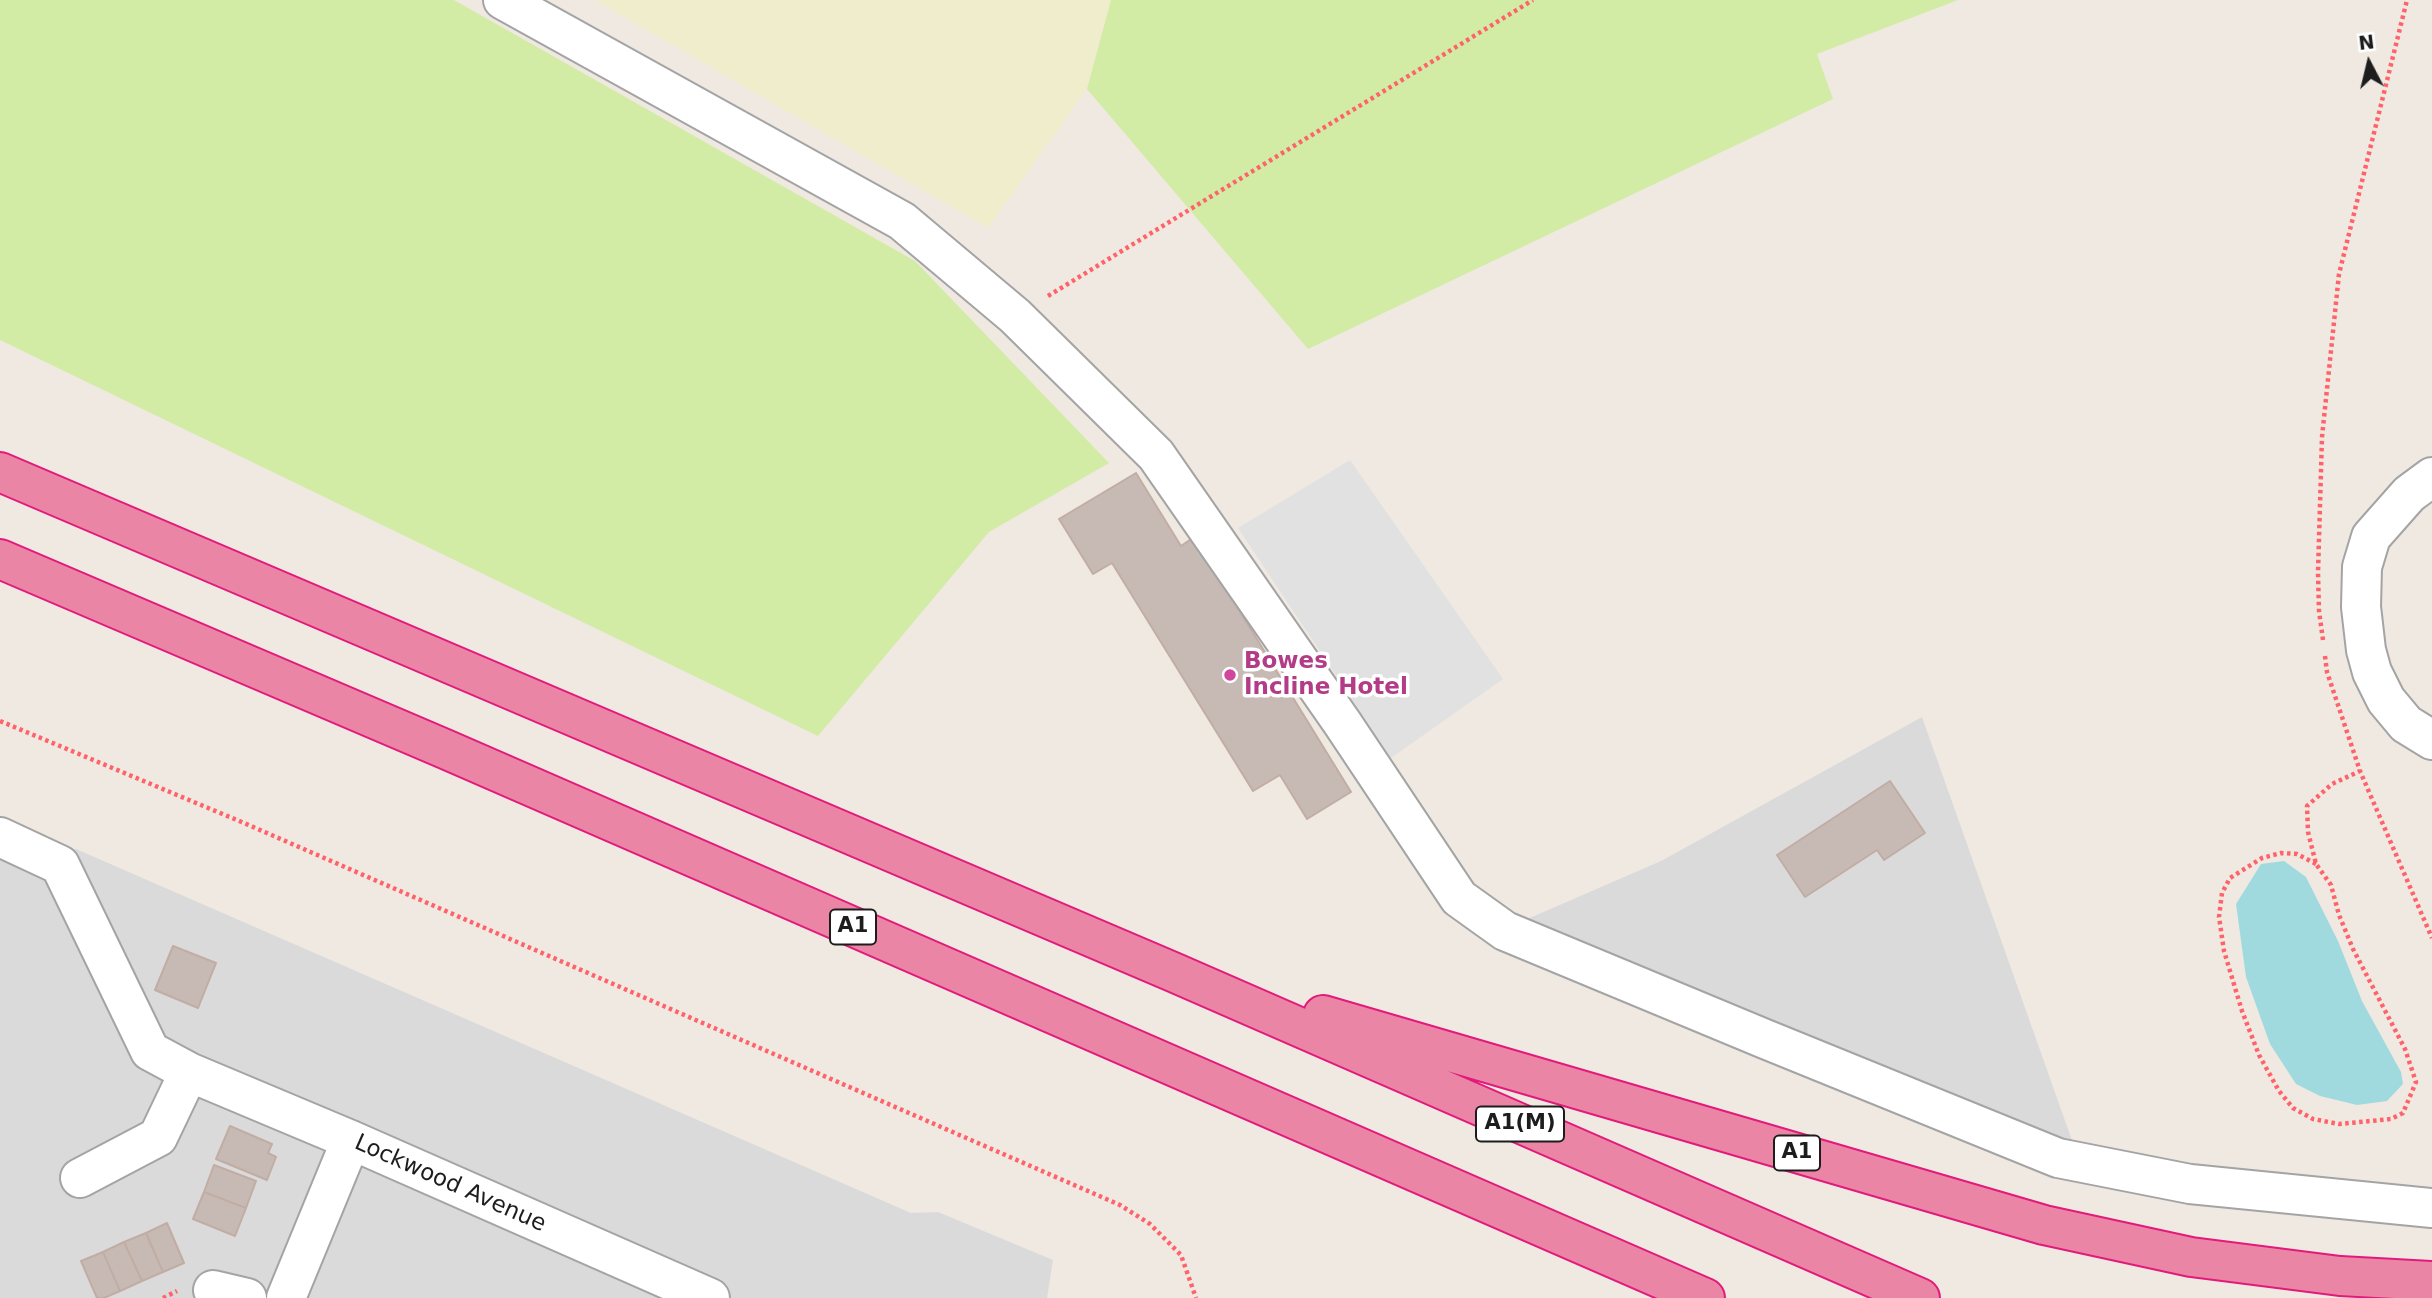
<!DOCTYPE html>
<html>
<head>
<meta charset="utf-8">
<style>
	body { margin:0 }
	#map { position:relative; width:2432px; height:1298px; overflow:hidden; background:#efe9e2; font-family:"DejaVu Sans",sans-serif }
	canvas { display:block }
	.north { position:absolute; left:2334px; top:28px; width:70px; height:70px; -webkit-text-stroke:5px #fff; paint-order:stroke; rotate:353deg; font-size:19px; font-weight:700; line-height:28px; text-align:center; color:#1d1d1d }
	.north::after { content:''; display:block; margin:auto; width:24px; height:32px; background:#1d1d1d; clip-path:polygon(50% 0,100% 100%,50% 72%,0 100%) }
</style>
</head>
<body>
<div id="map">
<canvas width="2432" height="1298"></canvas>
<div class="north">N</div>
</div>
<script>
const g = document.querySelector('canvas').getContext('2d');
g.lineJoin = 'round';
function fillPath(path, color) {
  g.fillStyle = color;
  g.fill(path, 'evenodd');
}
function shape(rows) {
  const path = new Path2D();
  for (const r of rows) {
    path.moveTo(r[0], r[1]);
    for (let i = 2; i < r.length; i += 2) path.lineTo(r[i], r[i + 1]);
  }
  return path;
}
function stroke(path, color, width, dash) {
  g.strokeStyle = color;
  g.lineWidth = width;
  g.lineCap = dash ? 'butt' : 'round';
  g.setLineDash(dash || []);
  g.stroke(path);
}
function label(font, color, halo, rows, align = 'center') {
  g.font = font + ' "DejaVu Sans",sans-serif';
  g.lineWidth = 7;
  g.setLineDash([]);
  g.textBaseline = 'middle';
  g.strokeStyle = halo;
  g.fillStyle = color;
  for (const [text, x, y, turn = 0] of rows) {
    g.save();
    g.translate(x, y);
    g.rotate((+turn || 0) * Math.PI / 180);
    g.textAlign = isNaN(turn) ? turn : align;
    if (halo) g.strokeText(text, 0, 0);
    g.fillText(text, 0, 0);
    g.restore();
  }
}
fillPath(shape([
	[1922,717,2074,1146,1525,920,1661,861],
	[0,847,28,859,76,849,911,1213,938,1212,1053,1260,1047,1298,0,1298]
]), '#dbdada');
fillPath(shape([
	[595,0,1111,0,1087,89,988,228]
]), '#efedcc');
fillPath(shape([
	[0,0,454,0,915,261,1109,463,989,532,818,736,0,340],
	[1111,0,1958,0,1817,54,1833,99,1308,349,1087,89]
]), '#d2eca5');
fillPath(shape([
	[1350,460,1503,679,1391,758,1238,528]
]), '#e1e1e1');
fillPath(shape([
	[2284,861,2306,877,2338,941,2362,1001,2401,1072,2403,1084,2387,1101,2357,1105,2320,1096,2296,1084,2270,1044,2246,977,2236,904,2261,864]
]), '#a0dadf');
const building = shape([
	[1136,473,1181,546,1194,537,1351,792,1307,819,1280,775,1253,791,1112,563,1093,574,1059,519,1136,473],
	[1890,781,1925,833,1884,860,1877,850,1805,897,1777,855,1890,781],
	[173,946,216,963,198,1008,155,990,173,946],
	[230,1126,272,1144,268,1153,276,1157,267,1180,216,1159,230,1126],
	[214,1165,256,1181,246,1208,204,1192,214,1165],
	[204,1192,246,1208,235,1236,193,1219,204,1192],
	[167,1223,184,1263,163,1272,146,1233,167,1223],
	[146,1233,163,1272,142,1281,124,1242,146,1233],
	[124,1242,142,1281,120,1291,103,1252,124,1242],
	[103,1252,120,1291,104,1298,97,1298,81,1261,103,1252]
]);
fillPath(building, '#c7bab5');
stroke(building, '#c1ada4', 2);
const minor = shape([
	[503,0,902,221,1015,316,1156,455,1343,724,1459,898,1505,931,1765,1039,2058,1158,2190,1184,2432,1208],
	[2432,477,2409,494,2371,537,2362,567,2361,607,2366,650,2372,672,2386,700,2406,724,2432,740],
	[0,837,60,865,150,1051,189,1072,351,1140,710,1298],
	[80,1178,158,1137,189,1072],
	[213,1290,247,1298],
	[286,1298,351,1140]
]);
const highway = shape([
	[0,472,1173,972,1920,1298],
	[0,559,445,749,1705,1298],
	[1323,1015,2044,1225,2191,1257,2340,1276,2432,1281]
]);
stroke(minor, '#a4a4a4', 42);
stroke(highway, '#e21a7b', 42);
stroke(shape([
	[1048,296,1533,0],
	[2323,640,2319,611,2318,573,2322,437,2339,274,2407,0],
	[2325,656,2327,672,2360,771,2432,938],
	[0,721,244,823,1120,1205,1150,1224,1181,1255,1196,1298],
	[2316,864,2297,854,2281,853,2262,858,2230,878,2222,893,2219,917,2224,951,2242,1011,2259,1055,2279,1091,2293,1108,2313,1119,2339,1124,2391,1119,2403,1113,2416,1082,2405,1049,2353,949,2339,915,2331,885,2316,864,2308,832,2307,806,2332,784,2360,771],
	[163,1298,177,1291]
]), '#ff6369', 4.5, [3.5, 3.5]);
stroke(minor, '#fff', 38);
stroke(highway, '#eb85a6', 38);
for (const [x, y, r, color] of [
	[1230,675,7,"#d1479c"]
]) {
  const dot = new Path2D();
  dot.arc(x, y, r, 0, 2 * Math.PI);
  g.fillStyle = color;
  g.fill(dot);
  stroke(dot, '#fff', 2.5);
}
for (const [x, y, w] of [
	[853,927,46],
	[1520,1124,88],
	[1797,1153,46]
]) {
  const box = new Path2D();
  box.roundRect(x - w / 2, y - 17.5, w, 35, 5);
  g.fillStyle = '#fff';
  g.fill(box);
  stroke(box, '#1d1d1d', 2);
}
label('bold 21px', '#1d1d1d', null, [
	["A1",853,927],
	["A1(M)",1520,1124],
	["A1",1797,1153]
]);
label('bold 23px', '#b23c85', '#fff', [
	["Bowes",1244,662],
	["Incline Hotel",1244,688]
], 'left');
label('23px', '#1d1d1d', '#fff', [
	["Lockwood Avenue",450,1184,24]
]);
</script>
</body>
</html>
